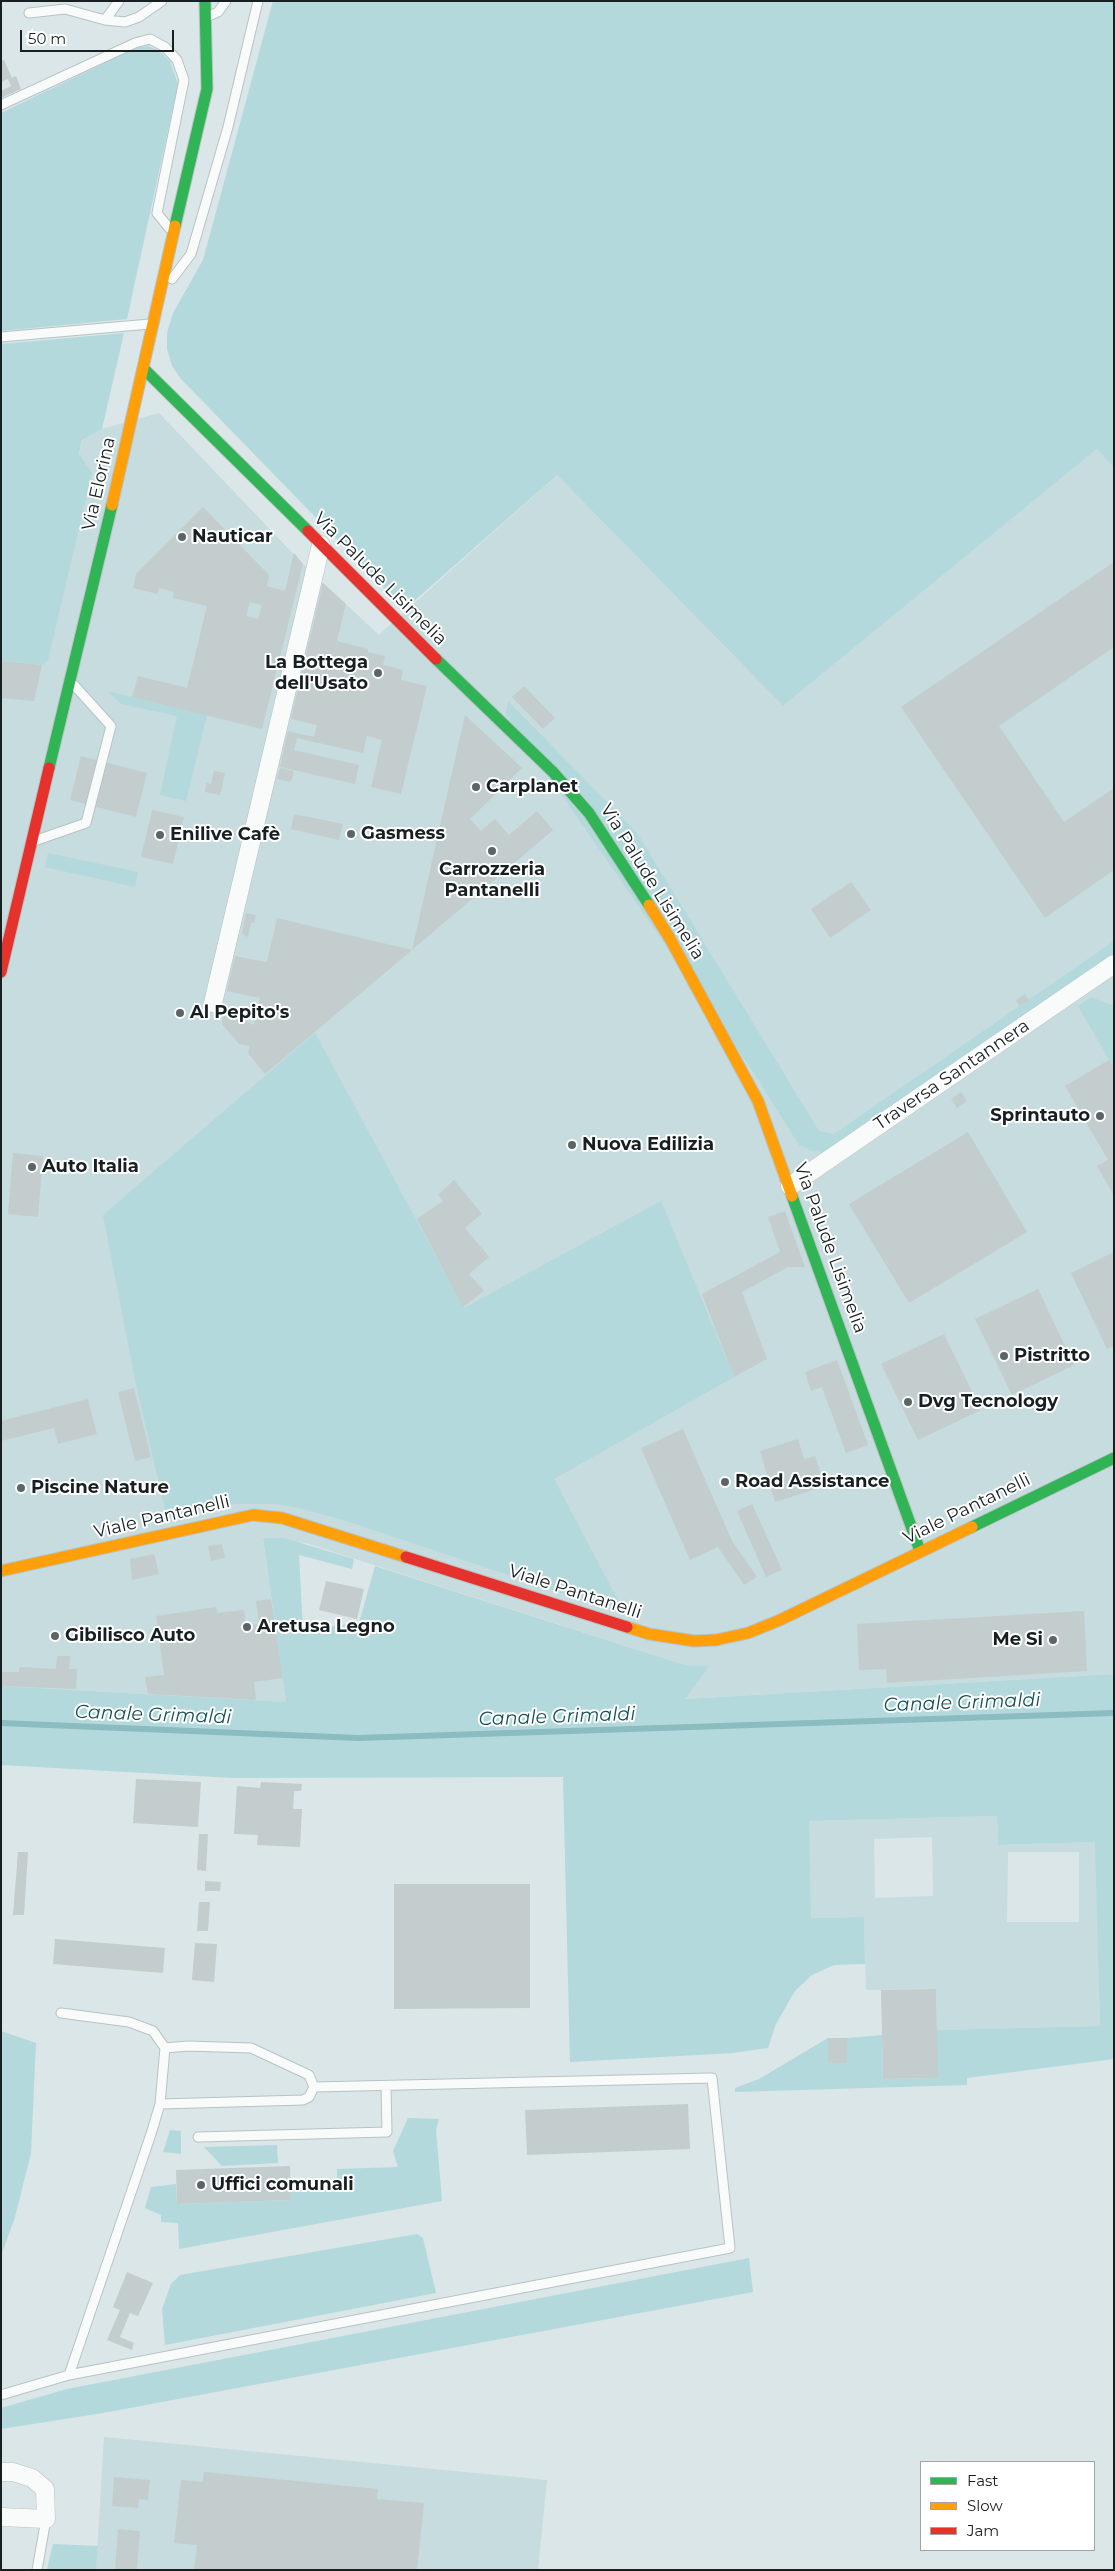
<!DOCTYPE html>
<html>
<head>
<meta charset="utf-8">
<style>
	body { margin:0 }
	#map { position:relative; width:1115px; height:2571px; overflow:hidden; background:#dae6e7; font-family:Montserrat,sans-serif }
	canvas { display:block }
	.frame { position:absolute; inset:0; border:2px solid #171f20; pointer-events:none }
	.legend { position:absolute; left:920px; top:2461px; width:175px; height:90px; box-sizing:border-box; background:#fff; border:1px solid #a2a5a6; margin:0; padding:6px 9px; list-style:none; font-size:15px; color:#171f20 }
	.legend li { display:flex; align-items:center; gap:10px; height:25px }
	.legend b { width:25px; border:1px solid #a2a5a6 }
	.scale { position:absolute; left:20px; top:30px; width:154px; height:22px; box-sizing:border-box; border:2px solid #171f20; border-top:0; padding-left:6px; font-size:15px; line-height:18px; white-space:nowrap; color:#171f20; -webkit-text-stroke:4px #fff; paint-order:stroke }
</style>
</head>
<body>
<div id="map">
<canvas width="1115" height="2571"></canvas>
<div class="frame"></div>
<ul class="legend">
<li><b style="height:6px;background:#30b455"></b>Fast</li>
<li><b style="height:6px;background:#ff9f0a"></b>Slow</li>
<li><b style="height:6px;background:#e5322d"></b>Jam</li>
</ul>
<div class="scale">50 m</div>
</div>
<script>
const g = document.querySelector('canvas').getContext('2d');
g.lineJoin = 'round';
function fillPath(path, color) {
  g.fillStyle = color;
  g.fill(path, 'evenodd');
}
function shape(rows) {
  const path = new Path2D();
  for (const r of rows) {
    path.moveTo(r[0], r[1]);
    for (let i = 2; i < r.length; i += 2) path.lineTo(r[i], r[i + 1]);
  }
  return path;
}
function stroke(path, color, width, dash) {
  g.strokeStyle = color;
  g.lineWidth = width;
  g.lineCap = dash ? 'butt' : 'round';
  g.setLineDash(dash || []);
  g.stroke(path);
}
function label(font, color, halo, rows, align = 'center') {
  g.font = font + ' Montserrat,sans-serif';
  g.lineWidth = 4;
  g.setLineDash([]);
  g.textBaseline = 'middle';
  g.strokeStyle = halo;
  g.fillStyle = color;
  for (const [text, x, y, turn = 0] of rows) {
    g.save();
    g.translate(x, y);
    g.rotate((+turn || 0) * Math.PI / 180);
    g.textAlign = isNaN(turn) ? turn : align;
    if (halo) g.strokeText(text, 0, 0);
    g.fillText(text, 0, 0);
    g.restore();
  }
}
fillPath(shape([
	[159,413,303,564,379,635,557,475,783,706,1097,449,1114,468,1114,1674,684,1699,708,1666,685,1665,306,1543,263,1539,286,1702,1,1686,1,661,42,665,82,440,102,429],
	[997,1816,998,1845,1096,1842,1100,2026,937,2030,936,1989,866,1990,864,1917,811,1918,808,1821],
	[932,1837,933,1896,875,1898,874,1839],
	[1008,1852,1079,1852,1079,1922,1007,1922],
	[104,2437,547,2480,538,2570,96,2570]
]), '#c6dcde');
fillPath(shape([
	[273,1,1114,1,1114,468,1097,449,783,706,557,475,412,603,399,603,181,379,172,366,167,349,167,333,173,313,203,260],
	[148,46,158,50,170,61,178,84,127,319,1,331,1,113,136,48],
	[124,333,102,429,82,440,79,454,92,473,48,660,42,665,1,661,1,344],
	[107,691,207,715,186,801,160,795,177,716,121,704],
	[508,701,637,833,819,1131,834,1134,1114,941,1114,954,833,1148,822,1152,809,1150,799,1145,754,1073,506,714],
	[48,853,138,872,135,887,45,867],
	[1091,997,1114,1006,1114,1068,1078,1006],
	[315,1033,464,1308,661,1201,734,1377,554,1479,620,1604,598,1605,340,1519,299,1508,278,1504,233,1504,167,1518,136,1385,103,1215],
	[263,1538,284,1538,354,1559,352,1569,299,1555,303,1630,359,1623,375,1566,685,1665,709,1666,685,1699,1114,1674,1114,2059,967,2078,967,2085,735,2092,735,2088,759,2079,828,2038,828,2063,847,2063,847,2038,882,2035,883,2079,937,2078,937,2030,1100,2026,1095,1842,998,1845,997,1816,809,1821,811,1918,864,1917,865,1964,834,1965,812,1975,795,1991,776,2024,768,2048,733,2053,570,2062,563,1777,233,1778,1,1765,1,1686,286,1702],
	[1,2031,36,2043,31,2153,15,2217,1,2256],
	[408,2118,439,2119,436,2130,442,2201,179,2249,178,2223,161,2222,161,2215,145,2208,151,2187,176,2184,177,2204,290,2200,290,2190,337,2188,337,2169,398,2167,393,2151],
	[170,2130,181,2131,181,2154,163,2152],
	[277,2145,278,2163,222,2166,204,2147],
	[417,2234,423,2238,436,2293,165,2345,162,2309,171,2284,180,2275],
	[749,2258,753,2292,103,2413,1,2429,1,2408,67,2389],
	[53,2544,98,2546,96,2570,47,2570]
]), '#b3d9dd');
stroke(shape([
	[1,1723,358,1738,1114,1713]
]), '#8abcc0', 6);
fillPath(shape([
	[4,60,12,78,16,76,21,89,1,98,1,91,11,86,8,79,1,82,1,61],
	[203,507,269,575,267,586,285,591,294,553,303,564,262,729,132,697,138,676,187,688,207,606,173,598,174,592,159,588,158,594,133,588,136,574],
	[250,602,262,605,258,619,246,616],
	[1114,562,1114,647,999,726,1064,822,1114,788,1114,870,1045,918,901,707],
	[323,583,346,604,337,641,368,649,368,652,385,656,383,665,403,670,401,680,427,686,401,794,371,787,382,740,367,736,363,753,297,738,294,750,359,765,355,784,280,767,288,731,314,737,317,725,291,719],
	[1,661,42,665,34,701,1,698],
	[524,686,555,718,543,729,512,697],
	[465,715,522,768,470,819,481,831,495,819,509,835,537,811,553,830,412,950],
	[81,756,147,773,136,817,70,800],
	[280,768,294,771,291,782,277,779],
	[214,771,225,773,220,795,205,792,206,783,211,784],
	[152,810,184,817,173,864,141,857],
	[294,814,343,824,339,840,291,829],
	[851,882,871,910,830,938,811,909],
	[246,913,256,915,254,923,251,923,248,937,242,934],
	[277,918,412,950,265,1074,248,1053,250,1046,239,1044,222,1024,223,1011,254,1025,260,998,227,991,235,956,267,962],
	[1025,994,1029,1000,1019,1006,1016,1000],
	[1109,1060,1114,1068,1114,1196,1097,1166,1108,1160,1065,1086],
	[961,1092,967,1101,957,1108,951,1099],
	[968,1132,1027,1232,909,1303,849,1204],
	[13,1153,43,1156,38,1217,8,1214],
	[454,1180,482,1214,465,1228,489,1257,469,1274,484,1291,463,1307,417,1219,443,1201,438,1195],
	[785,1211,805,1267,788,1267,742,1292,767,1359,734,1377,702,1294,780,1252,768,1217],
	[1114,1252,1114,1346,1107,1349,1071,1273],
	[1038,1289,1074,1365,1012,1395,975,1319],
	[944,1334,981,1410,918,1440,881,1364],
	[837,1360,868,1445,846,1453,822,1387,811,1391,805,1372],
	[134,1388,151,1457,135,1461,118,1392],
	[88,1399,97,1434,58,1444,54,1428,1,1441,1,1421],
	[683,1429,732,1541,757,1577,744,1585,718,1547,690,1560,641,1448],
	[798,1439,804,1459,815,1456,825,1486,775,1502,760,1451],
	[752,1504,782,1570,766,1577,737,1511],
	[222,1544,225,1558,211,1561,208,1546],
	[154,1554,159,1574,132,1580,130,1559],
	[326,1581,364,1589,357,1619,319,1610],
	[271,1599,283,1678,254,1682,256,1700,148,1694,145,1677,164,1675,156,1616,216,1607,217,1613,244,1610,246,1626,259,1624,256,1601],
	[1084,1611,1087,1671,887,1683,886,1669,859,1670,857,1624],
	[57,1656,70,1656,69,1669,77,1669,76,1689,1,1686,1,1672,19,1672,19,1667,56,1669],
	[136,1779,201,1782,198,1827,133,1823],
	[261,1782,302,1784,301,1791,294,1791,293,1809,302,1809,300,1847,257,1845,258,1835,234,1834,237,1786,260,1788],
	[199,1834,208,1834,206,1871,197,1870],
	[18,1852,28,1852,24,1915,13,1915],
	[205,1881,221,1882,220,1891,205,1891],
	[394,1884,530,1884,530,2008,394,2009],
	[199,1902,210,1902,208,1931,197,1931],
	[55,1939,165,1948,163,1973,53,1964],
	[195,1943,217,1944,214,1982,192,1980],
	[936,1989,938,2078,883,2079,881,1990],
	[828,2038,847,2038,847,2063,828,2063],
	[688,2104,690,2149,527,2155,525,2110],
	[290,2166,291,2200,177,2204,176,2170],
	[127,2272,153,2283,138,2316,130,2313,120,2337,134,2343,132,2350,107,2340,120,2310,113,2307],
	[204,2472,378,2489,377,2499,424,2503,417,2570,194,2570,197,2545,174,2543,181,2480,203,2482],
	[114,2477,150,2480,148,2500,139,2499,138,2508,112,2506],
	[118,2529,140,2531,137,2570,115,2570]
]), '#c3cdce');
const lane = shape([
	[29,13,65,9,105,20,125,22,139,17,162,1],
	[209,16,218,12,226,1],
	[105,20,119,1],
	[1,105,135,43,150,39,165,47,177,60,184,80,157,213,169,228],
	[172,279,191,254,228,127,258,1],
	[1,337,150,324],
	[37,840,86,823,111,726,74,685],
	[160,2104,303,2100,309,2097,314,2087,309,2075,251,2048,188,2046,165,2048],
	[198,2137,387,2132,386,2086],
	[69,2375,730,2248,712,2078,314,2087],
	[1,2395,69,2375,151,2134,160,2104,165,2048,153,2031,129,2022,61,2013],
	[37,2570,46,2519]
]);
const street = shape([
	[213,1003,321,545],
	[790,1186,1114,964],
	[1,2472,13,2472,32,2478,45,2489,46,2519,1,2517]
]);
const fast = shape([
	[175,226,207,89,205,1],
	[144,369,308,531],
	[436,659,553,772,589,813,649,905],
	[49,768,112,505],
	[792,1196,920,1551],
	[972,1527,1114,1458]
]);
const slow = shape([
	[112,505,175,226],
	[649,905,669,937,758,1101,792,1196],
	[1,1571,253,1515,282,1518,406,1557],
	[627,1627,649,1634,694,1641,716,1640,748,1633,780,1620,972,1527]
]);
const jam = shape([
	[308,531,436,659],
	[1,972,49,768],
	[406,1557,627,1627]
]);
stroke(lane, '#b9c2c3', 11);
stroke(street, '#b9c2c3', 19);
stroke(fast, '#b9c2c3', 13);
stroke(slow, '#b9c2c3', 13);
stroke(jam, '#b9c2c3', 13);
stroke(lane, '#f9fbfb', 9);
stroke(street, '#f9fbfb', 18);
stroke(fast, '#30b455', 11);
stroke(slow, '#ff9f0a', 11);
stroke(jam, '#e5322d', 11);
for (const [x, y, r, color] of [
	[182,537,5,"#5b6566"],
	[378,673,5,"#5b6566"],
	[476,787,5,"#5b6566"],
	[351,834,5,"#5b6566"],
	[160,835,5,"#5b6566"],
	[492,851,5,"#5b6566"],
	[180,1013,5,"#5b6566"],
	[1100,1116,5,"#5b6566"],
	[572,1145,5,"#5b6566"],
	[32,1167,5,"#5b6566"],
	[1004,1356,5,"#5b6566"],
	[908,1402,5,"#5b6566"],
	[725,1482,5,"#5b6566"],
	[21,1488,5,"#5b6566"],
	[247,1627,5,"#5b6566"],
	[55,1636,5,"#5b6566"],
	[1053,1640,5,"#5b6566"],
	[201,2185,5,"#5b6566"]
]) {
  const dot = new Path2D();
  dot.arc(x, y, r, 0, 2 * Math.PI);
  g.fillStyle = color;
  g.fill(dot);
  stroke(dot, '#fff', 2);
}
label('18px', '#171f20', '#fff', [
	["Via Elorina",99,484,-77],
	["Via Palude Lisimelia",380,579,45],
	["Via Palude Lisimelia",652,882,58],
	["Traversa Santannera",952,1075,-34],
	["Via Palude Lisimelia",830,1248,70],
	["Viale Pantanelli",967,1509,-26],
	["Viale Pantanelli",162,1517,-13],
	["Viale Pantanelli",575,1592,18]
]);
label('bold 18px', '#171f20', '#fff', [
	["Nauticar",192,537],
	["La Bottega",368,663,"right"],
	["dell'Usato",368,684,"right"],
	["Carplanet",486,787],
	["Gasmess",361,834],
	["Enilive Cafè",170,835],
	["Carrozzeria",492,870,"center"],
	["Pantanelli",492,891,"center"],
	["Al Pepito's",190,1013],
	["Sprintauto",1090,1116,"right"],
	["Nuova Edilizia",582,1145],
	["Auto Italia",42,1167],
	["Pistritto",1014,1356],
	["Dvg Tecnology",918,1402],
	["Road Assistance",735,1482],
	["Piscine Nature",31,1488],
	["Aretusa Legno",257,1627],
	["Gibilisco Auto",65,1636],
	["Me Si",1043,1640,"right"],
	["Uffici comunali",211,2185]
], 'left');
label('italic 19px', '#165155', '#fff', [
	["Canale Grimaldi",962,1703,-2],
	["Canale Grimaldi",153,1715,2],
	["Canale Grimaldi",557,1717,-2]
]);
</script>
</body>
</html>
